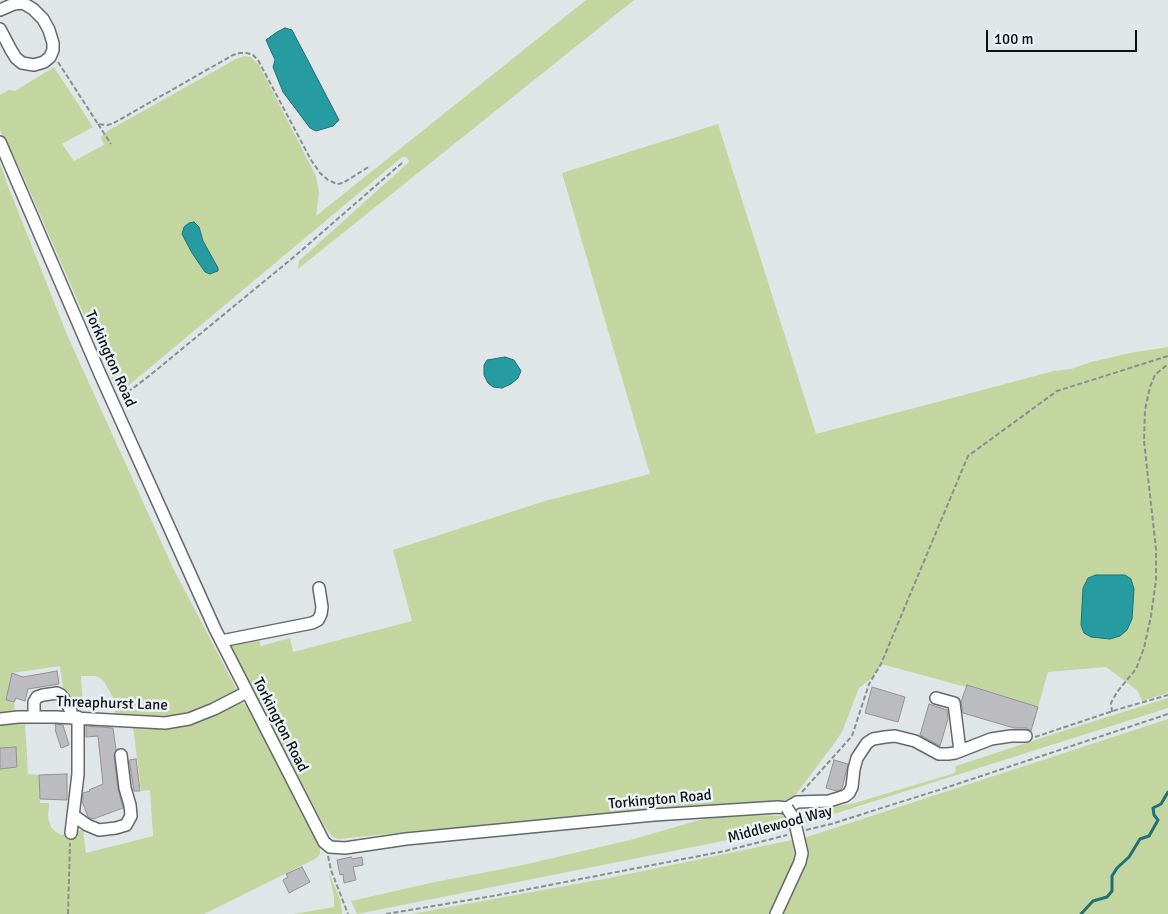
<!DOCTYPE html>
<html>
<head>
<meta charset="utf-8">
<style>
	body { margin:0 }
	#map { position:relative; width:1168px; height:914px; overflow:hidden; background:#e0e5e8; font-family:Signika,sans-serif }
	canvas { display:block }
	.scale { position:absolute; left:986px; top:30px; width:151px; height:22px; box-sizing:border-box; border:2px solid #0e1011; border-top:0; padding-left:6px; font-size:15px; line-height:18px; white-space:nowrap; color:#0e1011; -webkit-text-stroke:4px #edf2f6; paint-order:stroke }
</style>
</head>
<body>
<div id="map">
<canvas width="1168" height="914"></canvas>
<div class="scale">100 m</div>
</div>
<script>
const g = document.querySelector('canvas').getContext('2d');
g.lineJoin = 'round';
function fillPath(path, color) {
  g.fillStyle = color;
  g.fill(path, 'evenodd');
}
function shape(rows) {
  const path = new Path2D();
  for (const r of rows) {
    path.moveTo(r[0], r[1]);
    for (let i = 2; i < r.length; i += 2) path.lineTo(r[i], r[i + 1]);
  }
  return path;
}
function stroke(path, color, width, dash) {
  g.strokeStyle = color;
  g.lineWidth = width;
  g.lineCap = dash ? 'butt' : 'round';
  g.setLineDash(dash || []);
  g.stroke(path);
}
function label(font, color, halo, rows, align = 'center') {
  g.font = font + ' Signika,sans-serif';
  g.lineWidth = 5;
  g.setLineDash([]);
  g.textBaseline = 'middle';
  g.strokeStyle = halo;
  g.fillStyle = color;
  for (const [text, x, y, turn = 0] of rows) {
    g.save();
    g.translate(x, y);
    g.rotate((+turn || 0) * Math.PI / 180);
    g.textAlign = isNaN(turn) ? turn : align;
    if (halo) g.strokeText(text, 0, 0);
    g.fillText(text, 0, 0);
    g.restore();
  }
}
fillPath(shape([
	[586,0,634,0,298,269,299,261,409,162,407,157,402,157,128,386,115,386,21,171,0,130,0,95,9,90,15,91,54,67,93,127,62,144,74,161,104,145,101,137,109,130,236,59,244,56,251,57,259,65,316,176,319,192,316,216],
	[182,234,202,235,205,272,192,253],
	[718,124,816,434,1054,371,1071,369,1091,362,1130,353,1168,347,1168,693,1142,701,1137,690,1106,667,1048,672,1038,707,967,686,966,687,881,664,873,677,859,688,842,732,833,745,794,797,789,800,397,833,339,839,333,837,328,831,322,822,233,650,229,644,259,641,261,646,290,638,293,652,412,621,393,550,545,501,650,474,562,173],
	[1125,575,1120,636,1111,576],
	[0,163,8,186,68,337,94,394,173,568,237,690,200,709,185,715,164,716,115,713,115,701,103,680,96,676,81,676,83,710,78,709,63,689,60,666,12,673,6,700,14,702,15,710,0,713],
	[1168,698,1168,708,799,825,797,812,851,804,955,773,956,766,1069,729],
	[242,703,246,705,249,710,320,847,320,854,317,858,204,914,0,914,0,769,17,767,15,747,0,748,0,725,25,722,28,774,39,775,40,803,49,803,48,818,51,827,56,832,61,835,83,830,86,853,153,836,150,790,141,791,133,726,165,729,176,728,206,719,237,704],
	[1168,719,1168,914,781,914,798,878,807,863,808,851,804,838],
	[720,814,785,816,788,828,357,914,351,901,435,882,523,865,634,839],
	[792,840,795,852,792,869,768,914,411,914,609,878],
	[328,870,341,902,342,914,294,914,334,907,334,896]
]), '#c4d6a0');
const water = shape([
	[285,28,292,30,339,120,333,126,316,131,310,128,283,92,273,67,275,60,266,40,277,32,285,28],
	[194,222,199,227,203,241,218,268,218,271,215,272,210,274,205,272,192,253,182,234,184,227,189,223,194,222],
	[505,357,514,360,521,371,518,378,511,384,502,388,493,387,488,383,484,375,484,365,487,360,505,357],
	[1096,575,1125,575,1131,579,1134,589,1132,619,1127,630,1120,636,1110,639,1091,637,1084,633,1081,625,1083,588,1088,578,1096,575]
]);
fillPath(water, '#269ba0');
stroke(water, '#1f7175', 1);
stroke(shape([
	[1081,914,1093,901,1107,897,1112,891,1112,876,1117,868,1129,857,1140,839,1149,836,1158,820,1154,815,1153,808,1161,804,1168,792]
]), '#1f7175', 3);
const building = shape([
	[57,671,59,684,28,689,25,701,16,698,14,702,6,700,12,673,23,677,57,671],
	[967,685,1038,707,1031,731,1026,728,1014,728,963,713,961,702,967,685],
	[872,687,905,697,898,722,865,713,872,687],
	[929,704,947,710,948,719,940,746,920,735,929,704],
	[55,724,63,725,69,745,61,748,55,729,56,729,55,724],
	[86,726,113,728,116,750,114,756,118,789,123,808,93,819,88,817,82,801,83,793,90,791,89,790,103,784,98,736,86,737,86,726],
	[16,747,17,767,0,769,0,748,16,747],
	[136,759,140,791,134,791,129,760,136,759],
	[834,760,848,764,842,789,837,791,826,788,834,760],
	[67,774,67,800,40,799,39,775,67,774],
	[351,857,352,859,362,857,363,865,353,867,356,880,344,883,343,874,340,875,337,860,351,857],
	[302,867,310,882,289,893,283,880,288,877,286,874,302,867]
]);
fillPath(building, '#bcbbc0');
stroke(building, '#929195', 1);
const minor = shape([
	[0,10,14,4,23,3,33,9,43,19,49,30,53,43,53,50,50,57,44,62,34,65,22,63,16,58,11,50,0,29],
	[0,142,100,374,215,629,324,842,330,847,345,848,406,839,654,815,778,807,787,808,797,802,829,801,845,796,849,793,852,787,854,769,857,758,867,743,873,739,885,737,895,736,915,741,939,754,948,754,955,753,991,739,1011,736,1026,736],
	[221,641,312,623,318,620,321,614,322,607,319,588],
	[936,698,954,703,960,751],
	[34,717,34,702,37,697,43,695,57,693,61,695,66,702,71,711,70,717],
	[0,719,18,717,56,717,165,723,189,719,214,709,247,692],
	[73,815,87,825,99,830,116,828,126,825,131,816,130,805,125,788,121,755],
	[71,833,78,774,78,717],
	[776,914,800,862]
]);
stroke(minor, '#64686b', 14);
stroke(shape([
	[58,62,98,124,107,125,112,124,233,55,240,53,247,53,253,55,258,60,311,160,320,173,328,180,337,184,343,183,370,166],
	[98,124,111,144],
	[120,392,127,392,132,389,149,376,295,256,403,162],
	[1112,712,1111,703,1117,692,1136,669,1144,648,1151,616,1156,580,1156,549,1144,441,1145,410,1150,387,1155,375,1168,364],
	[1035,737,1119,709,1168,695],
	[802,792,852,736,869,684,881,664,968,456,1057,391,1168,356],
	[806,830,831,824,945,788,1168,714],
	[328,856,331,870,348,914],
	[68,914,70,843],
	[386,914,493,896,725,851,787,835]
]), '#8a8e90', 2, [5, 2.5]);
stroke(minor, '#fff', 11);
const minorBridge = shape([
	[787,808,794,819,802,853,800,862]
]);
stroke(minorBridge, '#64686b', 14, []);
stroke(minorBridge, '#fff', 11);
label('15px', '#0e1011', '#edf2f6', [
	["Torkington Road",110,359,66],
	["Threaphurst Lane",112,704,2],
	["Torkington Road",280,725,63],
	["Torkington Road",660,800,-5],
	["Middlewood Way",780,825,-15]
]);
</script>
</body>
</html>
